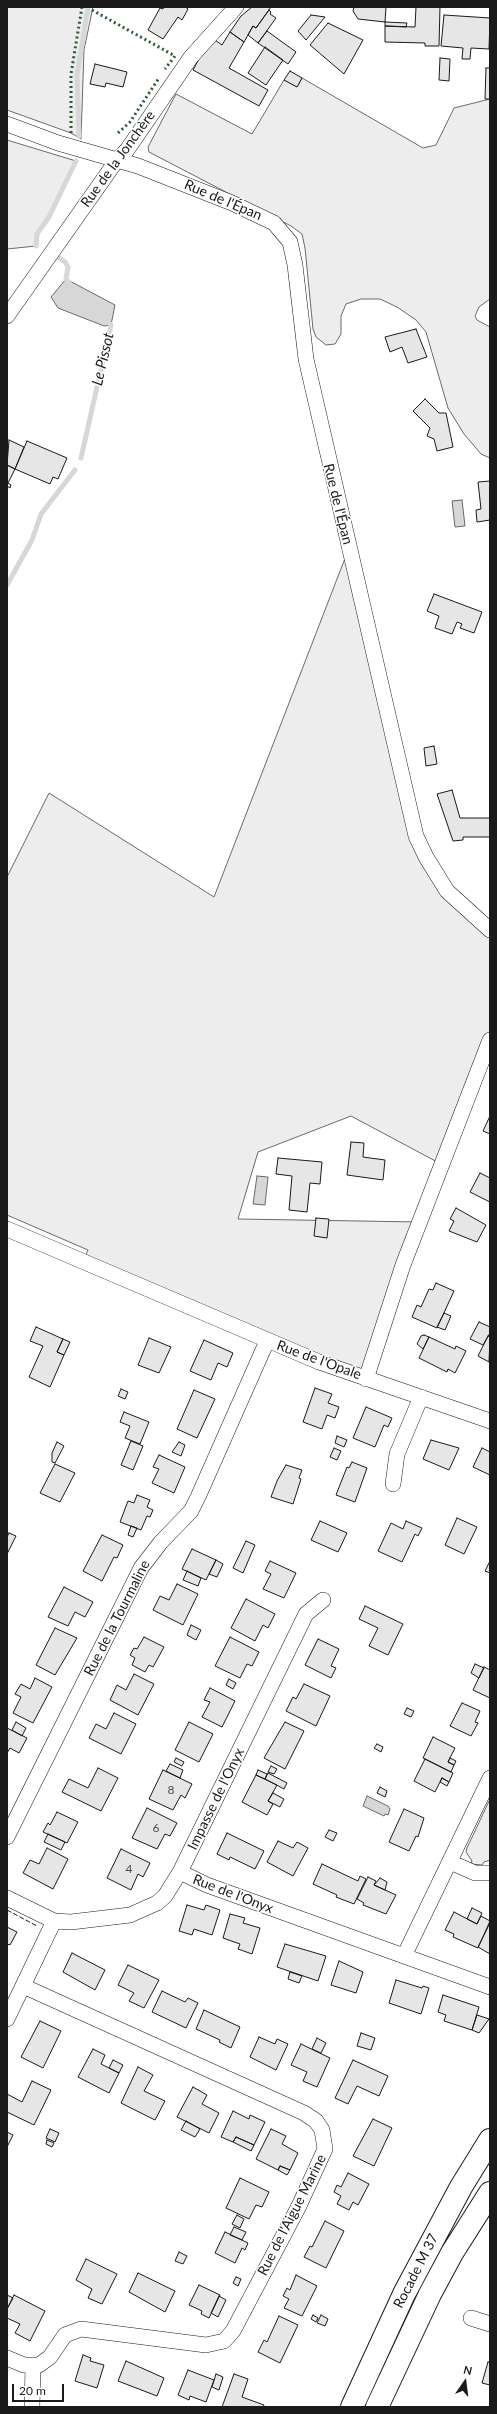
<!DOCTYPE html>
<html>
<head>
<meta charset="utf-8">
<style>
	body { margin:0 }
	#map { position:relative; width:497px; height:2414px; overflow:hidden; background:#fff; font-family:Lato,sans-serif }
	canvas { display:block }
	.frame { position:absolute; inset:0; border:8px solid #1a1a1a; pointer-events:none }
	.north { position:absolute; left:445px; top:2362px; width:40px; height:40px; -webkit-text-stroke:3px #fff; paint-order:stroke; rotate:14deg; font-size:11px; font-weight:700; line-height:16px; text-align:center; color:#1a1a1a }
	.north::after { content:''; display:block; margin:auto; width:14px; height:18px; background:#1a1a1a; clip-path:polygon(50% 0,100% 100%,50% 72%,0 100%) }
	.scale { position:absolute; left:12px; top:2384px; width:52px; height:18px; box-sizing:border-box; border:2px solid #1a1a1a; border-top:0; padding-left:5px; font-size:12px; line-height:14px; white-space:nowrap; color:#1a1a1a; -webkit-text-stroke:3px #fff; paint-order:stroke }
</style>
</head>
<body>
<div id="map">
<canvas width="497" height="2414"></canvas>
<div class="frame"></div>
<div class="north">N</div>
<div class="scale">20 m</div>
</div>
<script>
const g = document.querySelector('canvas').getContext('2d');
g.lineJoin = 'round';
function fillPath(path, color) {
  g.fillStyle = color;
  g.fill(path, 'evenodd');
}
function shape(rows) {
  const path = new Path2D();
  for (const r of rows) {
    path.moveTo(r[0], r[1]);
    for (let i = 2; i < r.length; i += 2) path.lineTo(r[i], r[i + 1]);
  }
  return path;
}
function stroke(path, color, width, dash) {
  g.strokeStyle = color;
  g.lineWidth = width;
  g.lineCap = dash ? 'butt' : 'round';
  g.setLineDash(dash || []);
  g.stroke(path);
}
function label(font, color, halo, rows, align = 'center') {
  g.font = font + ' Lato,sans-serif';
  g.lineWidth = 3;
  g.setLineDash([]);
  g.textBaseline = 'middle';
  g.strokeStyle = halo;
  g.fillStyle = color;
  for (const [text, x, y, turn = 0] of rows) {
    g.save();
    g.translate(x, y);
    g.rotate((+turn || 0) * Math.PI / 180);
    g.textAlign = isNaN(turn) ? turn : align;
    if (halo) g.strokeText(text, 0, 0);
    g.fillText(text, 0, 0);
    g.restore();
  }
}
const green = shape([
	[7,7,93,7,84,50,81,139,71,133,7,110,7,7],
	[302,78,423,148,436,145,454,108,490,99,490,299,479,307,475,316,477,320,490,327,490,458,481,454,464,434,448,408,426,332,416,320,397,307,380,299,361,299,346,304,341,316,341,334,335,344,326,345,316,337,313,329,305,248,302,234,291,226,149,152,148,147,176,94,252,134,284,80,297,87,302,78],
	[7,140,76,161,49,217,37,234,36,246,7,249,7,140],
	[349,548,397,756,435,873,490,930,490,1045,441,1164,351,1116,258,1152,238,1219,419,1222,366,1379,83,1261,88,1250,7,1215,7,877,49,793,214,897,349,548],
	[490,1799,490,1860,484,1862,482,1865,471,1864,472,1861,466,1852,467,1848,490,1799]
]);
fillPath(green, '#ededed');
stroke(green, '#6a6a6a', 1);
const water = shape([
	[66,279,115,305,111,325,104,326,58,308,51,297,66,279],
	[462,500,465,526,455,527,452,501,462,500],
	[257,1176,268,1177,265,1205,253,1204,257,1176],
	[367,1796,388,1806,390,1809,388,1815,385,1814,384,1816,363,1806,367,1796]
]);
fillPath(water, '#d7d7d7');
stroke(water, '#6a6a6a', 1);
stroke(shape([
	[79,136,77,75,88,7],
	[36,246,37,234,49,217,76,161],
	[58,257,65,262,68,267,66,279,70,284],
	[81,458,111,325,107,321],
	[7,585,32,540,41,514,75,470]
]), '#d7d7d7', 5);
const building = shape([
	[164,7,185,7,188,9,182,20,178,17,163,39,148,30,160,8,163,9,164,7],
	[252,7,271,7,256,28,253,26,244,42,230,32,241,16,252,7],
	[354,7,386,7,385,22,358,19,353,11,354,7],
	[416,7,440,7,439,46,425,46,425,43,385,42,385,26,415,27,416,7],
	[269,10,271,12,270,14,276,18,258,43,248,35,253,26,256,28,269,10],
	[311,15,325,17,306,40,298,31,311,15],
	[444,15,490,18,489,49,471,48,470,59,462,59,463,48,441,46,444,15],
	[385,22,407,23,406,27,385,26,385,22],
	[328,23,363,40,344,74,310,45,328,23],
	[267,31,296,52,288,64,258,43,267,31],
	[230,32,244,42,229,68,268,90,259,106,193,70,201,55,215,40,222,45,230,32],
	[265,47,283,60,266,85,248,73,265,47],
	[440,58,450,59,449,81,439,80,440,58],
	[95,64,127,72,123,87,106,83,105,87,90,84,95,64],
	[486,68,490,68,490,99,485,99,486,68],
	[290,71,302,78,297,87,284,80,290,71],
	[416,329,427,357,408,363,402,347,390,352,385,337,416,329],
	[425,399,439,413,446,413,453,447,437,451,434,439,427,436,430,428,413,411,425,399],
	[9,440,24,447,15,469,7,465,9,440],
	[27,441,67,458,58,479,53,477,50,484,15,469,27,441],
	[7,465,15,469,8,483,11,485,10,488,7,486,7,465],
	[490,481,490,520,477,522,476,510,481,509,478,482,490,481],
	[434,594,482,612,474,633,460,628,462,624,457,622,452,634,435,628,439,616,427,611,434,594],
	[434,746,437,764,426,766,424,748,434,746],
	[452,790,460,818,490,818,490,837,463,837,463,840,453,841,437,794,452,790],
	[490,1116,490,1134,483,1131,490,1116],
	[351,1142,364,1143,363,1157,385,1160,383,1180,347,1175,351,1142],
	[278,1158,322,1162,320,1184,310,1183,307,1212,289,1210,292,1176,276,1174,278,1158],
	[480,1173,490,1178,490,1202,470,1192,480,1173],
	[456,1208,486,1225,477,1242,449,1231,454,1221,450,1219,456,1208],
	[316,1218,329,1219,327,1238,314,1236,316,1218],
	[436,1283,454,1291,437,1328,412,1317,417,1305,421,1307,429,1289,433,1290,436,1283],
	[444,1313,451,1316,445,1330,437,1327,444,1313],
	[479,1322,490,1327,490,1333,483,1345,470,1339,479,1322],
	[36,1327,63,1339,57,1352,64,1355,50,1387,29,1377,43,1346,30,1341,36,1327],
	[424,1335,429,1337,423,1349,417,1344,421,1336,424,1335],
	[488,1336,490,1337,489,1362,478,1356,488,1336],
	[429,1337,455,1349,456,1346,466,1351,455,1373,448,1369,447,1372,419,1358,429,1337],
	[149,1338,171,1347,159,1373,138,1365,149,1338],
	[63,1339,70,1342,64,1355,57,1352,63,1339],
	[204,1340,233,1353,227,1367,218,1363,211,1380,190,1371,204,1340],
	[315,1388,332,1394,328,1403,339,1407,335,1418,327,1415,322,1429,303,1422,315,1388],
	[121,1389,128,1392,125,1399,118,1396,121,1389],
	[194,1390,215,1399,197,1438,177,1429,194,1390],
	[366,1407,392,1418,388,1427,384,1425,375,1447,353,1438,366,1407],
	[124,1412,149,1422,140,1444,125,1438,130,1426,120,1422,124,1412],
	[337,1436,347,1440,344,1447,335,1443,337,1436],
	[431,1440,459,1448,449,1470,423,1459,431,1440],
	[131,1441,143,1446,133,1470,121,1465,131,1441],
	[57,1442,64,1446,55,1463,52,1462,52,1453,57,1442],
	[179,1442,185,1445,181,1456,172,1452,179,1442],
	[334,1448,341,1451,337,1460,330,1457,334,1448],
	[482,1448,490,1452,490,1475,473,1467,482,1448],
	[159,1455,185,1467,174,1493,152,1483,159,1469,153,1467,159,1455],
	[352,1462,367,1468,355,1502,336,1495,347,1467,349,1468,352,1462],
	[55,1464,75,1473,60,1502,40,1493,55,1464],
	[286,1465,302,1470,299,1478,301,1479,293,1504,271,1497,277,1481,286,1465],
	[137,1495,150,1500,147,1507,153,1510,150,1517,147,1516,141,1530,120,1522,128,1501,134,1503,137,1495],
	[457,1518,477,1527,464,1554,445,1545,457,1518],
	[320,1521,347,1533,338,1552,311,1540,320,1521],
	[406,1521,422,1528,418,1536,415,1534,402,1562,378,1551,391,1523,403,1529,406,1521],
	[131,1526,137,1528,133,1537,128,1535,131,1526],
	[9,1533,16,1536,7,1554,7,1537,9,1533],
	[102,1535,123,1545,117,1558,114,1557,102,1581,83,1571,102,1535],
	[246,1541,255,1545,243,1573,233,1568,246,1541],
	[192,1549,216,1560,206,1580,182,1569,192,1549],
	[216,1560,223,1564,217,1577,209,1574,216,1560],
	[270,1561,296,1573,284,1598,263,1589,271,1574,265,1571,270,1561],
	[490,1561,490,1573,485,1571,490,1561],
	[187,1571,201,1578,198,1586,183,1580,187,1571],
	[177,1584,198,1594,183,1625,153,1610,160,1596,169,1600,177,1584],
	[64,1587,93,1602,85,1617,75,1612,68,1626,48,1617,64,1587],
	[246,1599,275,1614,268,1628,263,1625,255,1641,231,1628,246,1599],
	[365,1606,403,1624,388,1655,369,1646,378,1628,359,1619,365,1606],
	[191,1625,201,1630,196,1640,187,1635,191,1625],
	[55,1628,77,1638,55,1675,36,1665,55,1628],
	[144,1637,164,1647,153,1667,149,1665,145,1672,132,1665,135,1658,130,1655,134,1648,137,1649,144,1637],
	[230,1637,259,1652,252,1666,247,1664,240,1678,215,1666,230,1637],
	[318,1639,339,1649,331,1666,336,1668,331,1678,305,1665,318,1639],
	[475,1664,484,1668,479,1678,471,1673,475,1664],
	[484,1667,490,1670,490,1698,473,1690,484,1667],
	[134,1674,154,1684,138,1715,110,1700,117,1685,126,1690,134,1674],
	[35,1678,52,1687,33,1723,13,1713,21,1697,15,1694,21,1684,30,1689,35,1678],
	[229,1679,236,1683,233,1689,226,1685,229,1679],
	[304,1684,330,1696,316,1726,286,1711,293,1697,296,1699,304,1684],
	[210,1688,235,1701,222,1727,202,1717,210,1702,204,1700,210,1688],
	[462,1703,480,1711,475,1722,478,1723,471,1736,450,1726,462,1703],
	[407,1708,414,1711,411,1717,404,1714,407,1708],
	[114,1713,136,1724,121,1754,89,1738,96,1724,106,1729,114,1713],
	[16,1722,26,1728,22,1736,12,1730,16,1722],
	[189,1722,213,1734,199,1762,175,1750,189,1722],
	[285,1722,304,1731,285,1769,264,1758,285,1722],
	[7,1728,27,1738,19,1753,10,1748,7,1753,7,1728],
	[433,1737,455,1748,448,1762,454,1765,451,1772,423,1758,433,1737],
	[377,1744,383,1747,381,1752,374,1748,377,1744],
	[176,1758,184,1762,182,1766,174,1762,176,1758],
	[450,1758,456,1761,454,1765,448,1762,450,1758],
	[425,1759,453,1773,449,1782,442,1778,435,1792,414,1781,425,1759],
	[170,1764,183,1770,180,1778,166,1771,170,1764],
	[271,1766,277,1769,274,1774,268,1772,271,1766],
	[98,1768,118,1778,101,1811,62,1792,69,1779,88,1788,98,1768],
	[163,1770,192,1784,185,1798,181,1795,173,1810,149,1799,163,1770],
	[258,1770,267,1774,265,1779,256,1775,258,1770],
	[268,1773,287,1783,284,1789,265,1779,268,1773],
	[256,1775,277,1785,268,1801,273,1804,267,1815,242,1802,256,1775],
	[442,1778,449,1782,447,1786,440,1782,442,1778],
	[380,1787,387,1791,385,1797,377,1793,380,1787],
	[273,1793,284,1799,280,1807,268,1801,273,1793],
	[147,1808,177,1823,170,1836,165,1834,157,1849,132,1838,147,1808],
	[404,1809,424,1818,418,1837,416,1836,409,1851,389,1842,404,1809],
	[57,1812,78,1822,67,1843,43,1832,48,1823,50,1825,57,1812],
	[329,1830,337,1833,333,1841,325,1837,329,1830],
	[227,1833,264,1851,255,1869,230,1857,229,1860,217,1854,227,1833],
	[48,1834,65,1842,61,1850,44,1842,48,1834],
	[278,1841,293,1848,297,1842,308,1848,293,1876,267,1862,278,1841],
	[47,1848,68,1859,53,1889,23,1873,30,1860,39,1864,47,1848],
	[121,1849,150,1863,143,1877,138,1874,131,1890,107,1878,121,1849],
	[322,1864,358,1881,360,1876,366,1879,354,1904,336,1897,337,1895,313,1884,322,1864],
	[368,1877,376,1881,374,1885,396,1895,386,1914,363,1905,364,1903,357,1899,368,1877],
	[380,1878,387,1882,385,1890,374,1885,380,1878],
	[187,1905,204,1910,206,1905,220,1910,212,1935,194,1929,192,1935,179,1931,187,1905],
	[472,1908,482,1913,477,1924,467,1919,472,1908],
	[454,1912,477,1924,481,1916,490,1921,478,1948,453,1937,454,1934,445,1930,454,1912],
	[230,1914,245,1918,243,1923,260,1928,252,1954,238,1949,240,1944,223,1938,230,1914],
	[490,1923,490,1954,478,1947,490,1923],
	[7,1927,17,1932,10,1945,7,1944,7,1927],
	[285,1944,326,1956,318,1981,277,1967,285,1944],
	[72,1953,105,1970,95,1990,63,1972,72,1953],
	[339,1961,363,1972,356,1993,331,1985,339,1961],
	[128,1965,159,1980,144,2008,129,2001,134,1993,118,1985,128,1965],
	[290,1972,302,1976,299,1983,288,1979,290,1972],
	[396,1980,422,1988,423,1986,429,1988,421,2014,389,2003,396,1980],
	[162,1991,185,2002,188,1998,198,2003,186,2028,152,2012,162,1991],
	[443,1995,479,2007,472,2030,444,2021,446,2015,438,2012,443,1995],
	[204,2010,240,2027,231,2048,219,2042,220,2040,196,2029,204,2010],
	[477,2015,489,2019,479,2033,472,2030,477,2015],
	[40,2021,61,2031,43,2068,21,2057,40,2021],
	[361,2033,375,2038,371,2050,357,2046,361,2033],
	[259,2037,275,2044,277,2039,288,2044,276,2070,250,2057,259,2037],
	[317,2038,326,2043,321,2053,312,2049,317,2038],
	[301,2044,330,2058,317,2087,303,2081,307,2072,291,2065,301,2044],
	[93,2049,105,2055,101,2064,119,2073,109,2093,78,2077,93,2049],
	[113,2060,123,2065,119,2073,109,2068,113,2060],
	[353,2060,388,2076,379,2096,357,2086,348,2104,335,2098,353,2060],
	[138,2067,153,2075,144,2091,165,2101,155,2120,121,2103,138,2067],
	[32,2081,51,2090,34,2125,7,2112,7,2094,22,2102,32,2081],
	[193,2087,207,2095,202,2104,219,2113,209,2133,177,2117,193,2087],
	[233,2111,249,2119,250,2115,265,2122,254,2145,236,2137,233,2142,221,2137,233,2111],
	[373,2119,392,2128,374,2166,353,2156,373,2119],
	[186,2121,200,2129,195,2137,181,2130,186,2121],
	[50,2129,59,2133,55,2142,46,2138,50,2129],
	[271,2129,286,2136,282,2144,298,2153,290,2170,280,2166,278,2170,256,2159,271,2129],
	[7,2132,13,2135,7,2147,7,2132],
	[236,2137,254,2145,251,2151,233,2142,236,2137],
	[47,2140,54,2143,52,2147,46,2144,47,2140],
	[280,2166,290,2170,287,2175,278,2170,280,2166],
	[348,2173,369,2184,358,2205,353,2202,349,2210,337,2204,341,2196,334,2192,337,2185,341,2187,348,2173],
	[240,2178,269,2192,262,2207,256,2205,249,2219,226,2208,240,2178],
	[237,2215,244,2219,240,2228,232,2224,237,2215],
	[325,2221,344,2231,326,2268,304,2257,310,2246,312,2247,325,2221],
	[234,2227,246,2232,242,2240,230,2235,234,2227],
	[225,2232,248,2243,245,2250,242,2248,235,2263,215,2253,225,2232],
	[179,2252,187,2256,183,2264,175,2261,179,2252],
	[86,2259,117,2274,102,2304,88,2298,92,2289,76,2280,86,2259],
	[138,2273,175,2291,165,2312,129,2292,138,2273],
	[296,2275,317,2286,302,2316,284,2308,289,2299,283,2296,287,2288,290,2290,296,2275],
	[236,2277,241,2279,238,2286,233,2283,236,2277],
	[199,2285,220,2295,209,2318,201,2314,202,2311,189,2305,199,2285],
	[7,2295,13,2298,7,2309,7,2295],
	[14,2295,45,2311,30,2341,15,2333,20,2324,7,2318,7,2309,14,2295],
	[219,2296,226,2300,218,2317,211,2313,219,2296],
	[313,2315,318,2318,316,2322,311,2319,313,2315],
	[321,2315,328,2319,325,2326,317,2323,321,2315],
	[279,2316,298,2325,280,2363,258,2352,264,2340,267,2342,279,2316],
	[83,2355,91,2358,90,2361,104,2365,97,2388,75,2381,83,2355],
	[126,2361,164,2378,157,2396,118,2381,126,2361],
	[488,2362,490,2362,490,2385,482,2383,488,2362],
	[188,2370,214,2380,206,2402,190,2396,189,2400,178,2395,188,2370],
	[216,2374,223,2377,219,2390,212,2387,216,2374],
	[234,2374,248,2379,242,2397,264,2405,263,2407,222,2407,234,2374]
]);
fillPath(building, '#e6e6e6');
stroke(building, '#1a1a1a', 1);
const minor = shape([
	[7,124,58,143,138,166,232,203,274,223,290,242,295,265,306,359,416,836,426,857,447,891,490,930],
	[7,316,117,160,127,150,191,57,236,7],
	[7,1229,319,1362,490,1421],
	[366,1379,403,1265,490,1040],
	[393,1484,397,1454,421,1397],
	[7,1837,141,1568,161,1542,191,1511,198,1497,267,1341],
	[450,1862,475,1873,490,1873],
	[180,1872,207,1885,404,1956,490,1778],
	[7,1898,54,1921,71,1922,130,1915,157,1903,165,1896,180,1872,306,1614,323,1600],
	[404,1956,490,1987],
	[7,2019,54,1921],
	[471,2318,490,2324],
	[7,2358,24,2365,39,2365,50,2357,65,2335,81,2329,206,2345,224,2341,233,2331,299,2206,325,2149,322,2130,316,2121,304,2113,23,1986],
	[32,2407,33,2366]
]);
const trunk = shape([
	[352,2407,404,2294,461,2187,490,2140],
	[377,2407,430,2294,452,2253,490,2193]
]);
stroke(minor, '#1a1a1a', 16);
stroke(trunk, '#1a1a1a', 24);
stroke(minor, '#fff', 15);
stroke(trunk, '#fff', 22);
stroke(shape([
	[92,10,175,56,165,69],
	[71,133,71,74,82,7],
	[118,133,130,122,159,78]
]), '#2b5a34', 3, [2, 3]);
stroke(shape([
	[7,1910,37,1926]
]), '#1a1a1a', 1, [5, 2]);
label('12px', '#4d4d4d', null, [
	["8",171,1790],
	["6",156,1828],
	["4",129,1869]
]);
label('14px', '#1a1a1a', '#fff', [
	["Rue de la Jonchère",118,159,-54],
	["Rue de l'Épan",223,200,23],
	["Rue de l'Épan",338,504,76],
	["Rue de l'Opale",319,1360,20],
	["Rue de la Tourmaline",117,1618,-63],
	["Impasse de l'Onyx",216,1799,-64],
	["Rue de l'Onyx",233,1894,21],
	["Rue de l'Aigue Marine",292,2215,-63],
	["Rocade M 37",416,2271,-63]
]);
label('italic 15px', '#1a1a1a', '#fff', [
	["Le Pissot",103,359,-77]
]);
</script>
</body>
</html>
